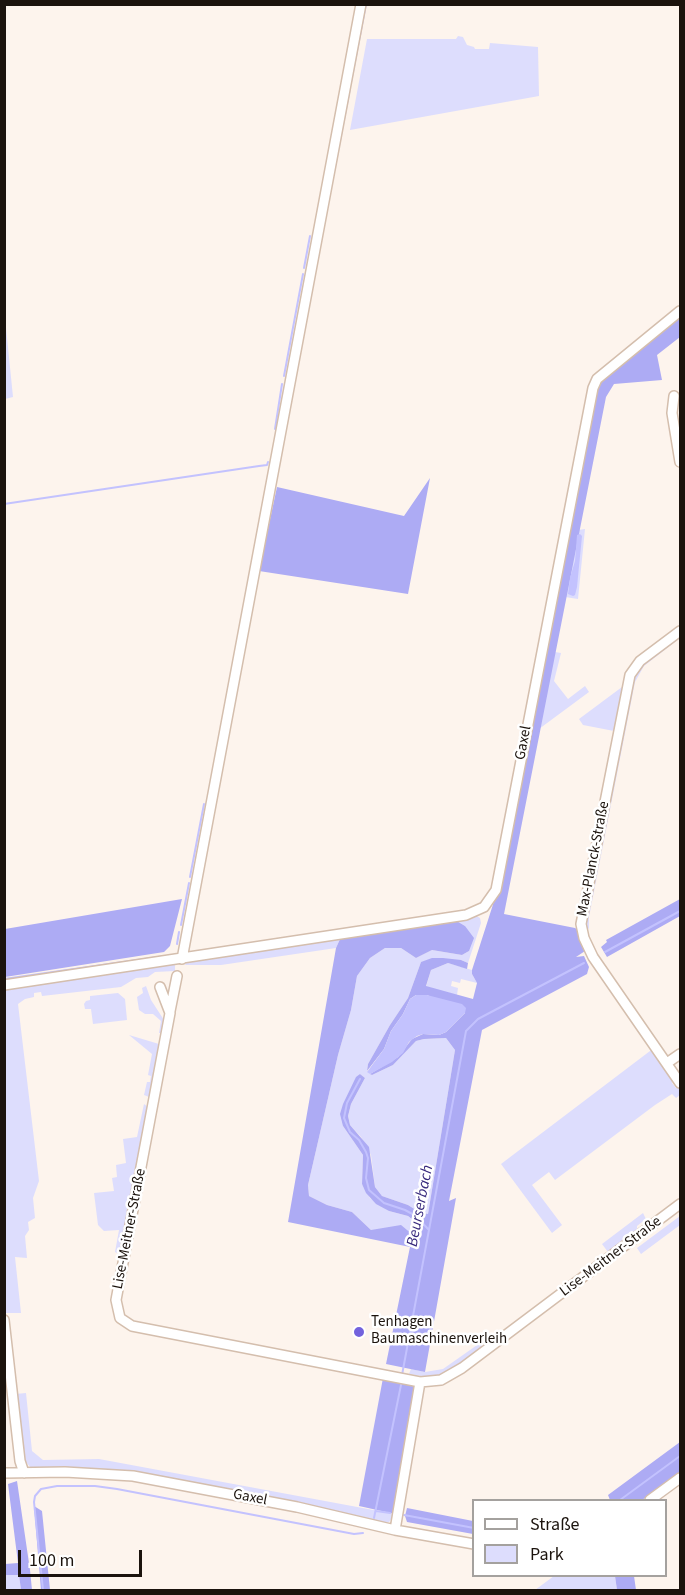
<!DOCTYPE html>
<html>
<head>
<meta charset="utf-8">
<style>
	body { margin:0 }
	#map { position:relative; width:685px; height:1595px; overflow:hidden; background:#fdf4ed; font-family:"Source Sans 3",sans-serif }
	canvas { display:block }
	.frame { position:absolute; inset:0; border:6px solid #1b130d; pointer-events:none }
	.legend { position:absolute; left:472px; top:1499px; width:195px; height:78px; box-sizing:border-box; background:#fff; border:2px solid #a4a19e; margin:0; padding:8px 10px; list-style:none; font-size:18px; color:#1b130d }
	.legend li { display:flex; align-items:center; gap:12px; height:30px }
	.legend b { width:30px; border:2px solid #a4a19e }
	.scale { position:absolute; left:18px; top:1550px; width:124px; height:27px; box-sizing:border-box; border:3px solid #1b130d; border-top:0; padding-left:8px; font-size:18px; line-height:21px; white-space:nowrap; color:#1b130d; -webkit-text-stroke:4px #fff; paint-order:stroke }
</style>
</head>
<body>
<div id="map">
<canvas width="685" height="1595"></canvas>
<div class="frame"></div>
<ul class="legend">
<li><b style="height:8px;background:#fff"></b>Straße</li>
<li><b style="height:16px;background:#ddddfd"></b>Park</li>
</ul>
<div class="scale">100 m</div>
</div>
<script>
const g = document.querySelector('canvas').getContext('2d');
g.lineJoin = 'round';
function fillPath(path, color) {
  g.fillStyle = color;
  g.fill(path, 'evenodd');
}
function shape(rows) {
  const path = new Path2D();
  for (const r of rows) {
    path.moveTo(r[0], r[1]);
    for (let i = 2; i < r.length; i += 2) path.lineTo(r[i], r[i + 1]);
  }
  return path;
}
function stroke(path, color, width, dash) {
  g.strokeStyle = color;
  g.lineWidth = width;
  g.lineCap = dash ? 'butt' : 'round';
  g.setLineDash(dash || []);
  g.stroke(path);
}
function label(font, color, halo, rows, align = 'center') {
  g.font = font + ' "Source Sans 3",sans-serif';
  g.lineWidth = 5;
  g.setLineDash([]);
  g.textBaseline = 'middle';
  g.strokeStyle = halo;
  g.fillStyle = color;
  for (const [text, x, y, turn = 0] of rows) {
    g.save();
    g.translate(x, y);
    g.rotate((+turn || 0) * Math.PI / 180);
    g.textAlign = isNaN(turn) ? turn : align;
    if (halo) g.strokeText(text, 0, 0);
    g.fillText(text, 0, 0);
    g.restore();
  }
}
fillPath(shape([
	[458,36,463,37,467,45,474,47,475,49,489,49,490,43,538,47,539,96,350,130,367,39,456,39],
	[5,318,13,397,5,399,4,399],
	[585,529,578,599,565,597,578,530],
	[680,635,680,638,644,666,635,682,589,917,589,929,586,927,587,916,633,678,645,662],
	[555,652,561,653,554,681,568,699,585,686,589,692,539,729],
	[622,687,614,731,583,725,579,719],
	[475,915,480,918,481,923,468,963,461,960,421,962,408,998,390,1025,368,1064,367,1071,372,1075,393,1065,416,1041,424,1039,446,1038,455,1050,428,1214,419,1212,408,1205,382,1196,375,1187,371,1155,361,1137,350,1125,348,1116,351,1104,365,1078,360,1074,343,1126,363,1155,362,1184,370,1198,389,1211,408,1216,417,1223,423,1232,413,1235,371,1230,352,1212,327,1205,309,1196,308,1185,338,1055,351,1010,357,976,370,958,385,948,401,948,416,958,432,950,462,955,469,951,465,926,455,920],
	[341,937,336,948,221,965,185,965,187,961],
	[172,963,175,965,175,971,155,972,148,977,136,978,121,987,42,996,41,992,34,993,34,997,25,999,18,1004,39,1181,33,1198,35,1218,28,1222,29,1230,25,1236,27,1258,15,1257,21,1313,6,1313,5,987],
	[448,963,472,970,472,974,477,983,461,979,460,983,452,981,451,986,458,988,457,995,426,987,431,970],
	[146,986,151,1000,164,1020,161,1033,159,1033,161,1021,153,1014,145,1014,139,1010,137,997,143,993,142,988],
	[118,993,125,999,127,1020,93,1024,91,1009,85,1009,84,1004,86,1001,90,1000,90,996],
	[129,1035,159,1044,149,1097,144,1095,147,1082,150,1082,151,1076,148,1075,152,1054],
	[650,1051,653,1051,673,1080,672,1083,676,1088,678,1086,680,1090,680,1095,676,1098,672,1094,655,1105,555,1180,549,1172,532,1185,562,1225,552,1233,501,1164],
	[144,1104,148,1107,121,1252,119,1254,115,1252,119,1230,104,1231,98,1225,94,1193,114,1191,112,1178,117,1177,116,1165,126,1163,123,1139,137,1137],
	[643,1213,646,1219,637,1226,637,1232,610,1252,608,1252,602,1244],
	[680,1216,680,1225,641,1254,637,1248],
	[490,1336,480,1350,451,1371,440,1376,428,1377,409,1374,411,1369,425,1372,443,1369],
	[26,1393,32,1451,43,1460,99,1459,395,1514,389,1522,384,1524,116,1470,31,1468,25,1461,15,1394],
	[4,1575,19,1575,21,1590,5,1590],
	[554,1576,615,1576,617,1590,535,1590]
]), '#ddddfd');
fillPath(shape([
	[680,314,680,337,657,355,662,380,614,384,606,397,504,914,575,928,578,930,585,951,576,957,584,956,589,967,587,974,482,1030,449,1201,456,1198,425,1372,386,1364,410,1247,288,1222,336,948,341,937,455,920,465,926,474,938,469,951,462,955,432,950,416,958,401,948,385,948,370,958,357,976,351,1010,338,1055,308,1185,309,1196,327,1205,352,1212,371,1230,401,1225,413,1235,422,1232,417,1223,408,1216,389,1211,376,1204,366,1193,362,1184,363,1155,343,1126,340,1114,343,1104,356,1077,360,1074,365,1078,351,1104,348,1116,350,1125,369,1147,375,1187,382,1196,408,1205,419,1212,428,1214,455,1050,446,1038,424,1039,416,1041,393,1065,372,1075,370,1074,398,1057,412,1039,423,1034,439,1035,446,1032,465,1013,427,995,416,995,410,999,403,1014,391,1031,384,1049,367,1071,368,1064,390,1025,408,998,421,962,432,958,443,958,461,960,468,963,467,969,448,963,431,970,426,986,473,999,477,983,472,974,472,970,497,892,596,387,603,377],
	[430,478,408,594,259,571,277,487,404,516],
	[182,899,170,946,164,952,5,977,5,929],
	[680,899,680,916,607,957,601,947,607,942,606,940],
	[383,1378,414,1385,395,1514,359,1506],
	[680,1442,680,1474,642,1500,610,1500,608,1495],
	[17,1481,30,1570,32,1590,21,1590,19,1575,5,1575,5,1564,18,1563,8,1484],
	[34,1506,42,1511,50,1590,41,1590],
	[407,1508,473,1521,473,1534,407,1522,405,1516],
	[615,1576,634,1576,636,1590,617,1590]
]), '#adabf4');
fillPath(shape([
	[580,534,582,536,577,587,575,595,573,596,568,594,570,578,575,561,577,535],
	[416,995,427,995,462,1004,466,1008,465,1013,446,1032,439,1035,423,1034,417,1036,409,1042,403,1053,392,1062,370,1074,367,1072,384,1049,391,1031,403,1014,410,999]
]), '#c3c2fe');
stroke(shape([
	[351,82,366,4],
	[332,182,350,88],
	[304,268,310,236],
	[284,376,303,274],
	[275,429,282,384],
	[4,504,259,466,267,465,268,462],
	[190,877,204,804],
	[181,925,189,883],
	[177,944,179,932],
	[605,952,680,911],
	[4,979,165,956],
	[360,1079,347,1103,344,1118,350,1132,359,1140,366,1152,368,1158,366,1178,369,1190,384,1203,405,1210,416,1216,428,1229],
	[402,1375,466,1031,478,1019,584,963],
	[620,1500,680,1456],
	[376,1511,390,1513],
	[404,1515,474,1528],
	[374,1518,402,1380],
	[43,1590,34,1502,35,1496,41,1489,57,1486,95,1486,117,1489,354,1534,363,1533]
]), '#c3c2fe', 2);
const minor = shape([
	[674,396,672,413,680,462],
	[680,631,640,661,630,675,581,924,584,938,593,957,680,1083],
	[182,959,361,4],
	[4,985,466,915,484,907,496,890,593,388,597,379,680,311],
	[160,987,170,1013,116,1300,120,1318,132,1326,420,1382,441,1380,462,1368,680,1204],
	[170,1011,177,976],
	[667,1063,680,1054],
	[4,1320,20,1461,24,1473],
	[4,1473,65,1472,133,1476,297,1507,395,1530,474,1544],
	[650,1500,680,1478],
	[395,1530,420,1382]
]);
stroke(minor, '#d4bead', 12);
stroke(minor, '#fff', 9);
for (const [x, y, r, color] of [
	[359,1332,6,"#7362dd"]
]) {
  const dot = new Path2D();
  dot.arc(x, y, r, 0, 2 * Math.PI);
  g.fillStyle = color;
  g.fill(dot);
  stroke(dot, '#fff', 2);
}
label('15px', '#1b130d', '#fff', [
	["Gaxel",524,743,-79],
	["Max-Planck-Straße",594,859,-79],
	["Lise-Meitner-Straße",130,1229,-79],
	["Lise-Meitner-Straße",611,1257,-37],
	["Gaxel",250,1498,11]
]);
label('15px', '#1b130d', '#fff', [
	["Tenhagen",371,1323],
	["Baumaschinenverleih",371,1340]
], 'left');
label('italic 16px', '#37297c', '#fff', [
	["Beurserbach",421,1206,-79]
]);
</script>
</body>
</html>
